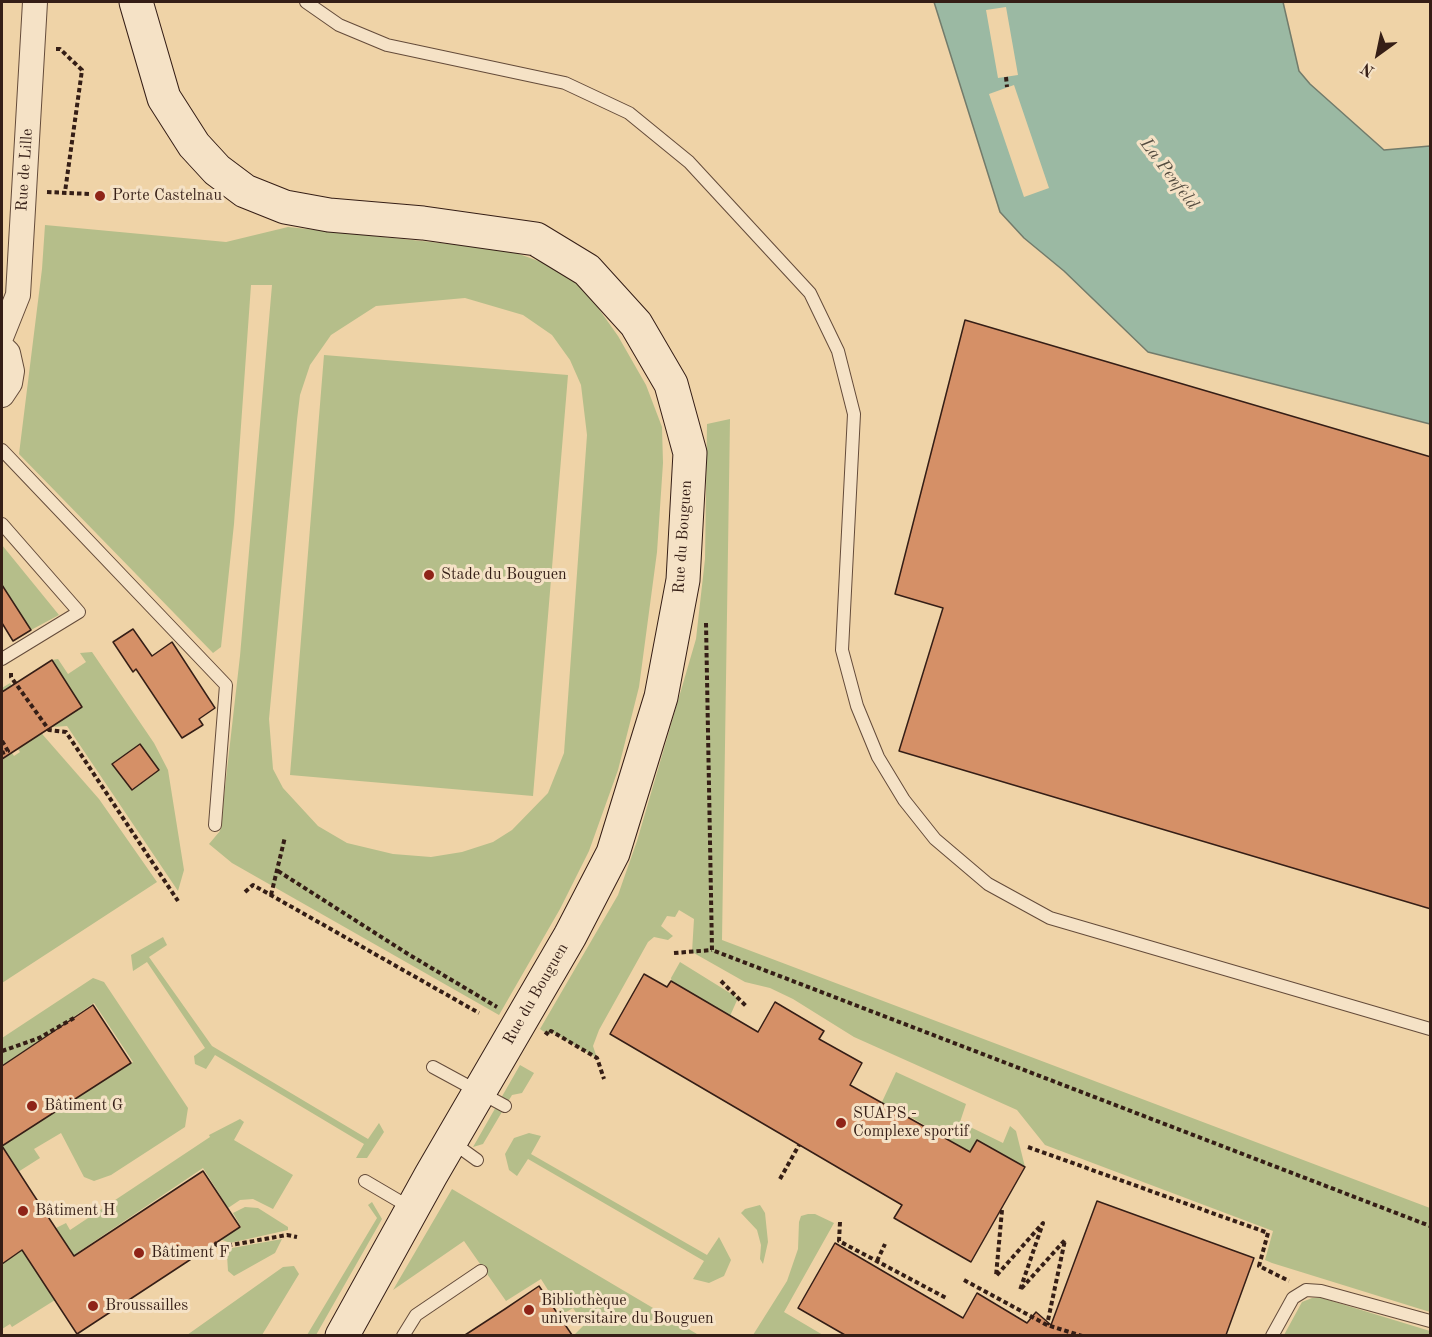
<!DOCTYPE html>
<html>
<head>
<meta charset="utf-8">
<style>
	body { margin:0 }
	#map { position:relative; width:1432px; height:1337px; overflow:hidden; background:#efd3a7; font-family:"Old Standard TT",serif }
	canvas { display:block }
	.frame { position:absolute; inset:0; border:3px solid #351e16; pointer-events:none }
	.north { position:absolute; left:1348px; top:24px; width:60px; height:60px; -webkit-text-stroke:4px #f5e2c6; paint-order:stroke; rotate:213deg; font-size:16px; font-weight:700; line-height:24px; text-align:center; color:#351e16 }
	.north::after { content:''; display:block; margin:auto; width:21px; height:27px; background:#351e16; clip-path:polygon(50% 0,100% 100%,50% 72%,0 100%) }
</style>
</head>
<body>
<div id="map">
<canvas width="1432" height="1337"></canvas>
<div class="frame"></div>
<div class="north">N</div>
</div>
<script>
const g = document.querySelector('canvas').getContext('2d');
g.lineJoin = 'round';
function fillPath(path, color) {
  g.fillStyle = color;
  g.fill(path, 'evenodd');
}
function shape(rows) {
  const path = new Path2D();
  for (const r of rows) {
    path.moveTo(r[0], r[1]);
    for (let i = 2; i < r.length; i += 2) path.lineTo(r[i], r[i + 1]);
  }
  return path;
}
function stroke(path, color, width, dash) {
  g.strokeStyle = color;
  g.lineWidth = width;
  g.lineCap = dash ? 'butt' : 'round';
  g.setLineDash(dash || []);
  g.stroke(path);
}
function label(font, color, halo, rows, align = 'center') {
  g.font = font + ' "Old Standard TT",serif';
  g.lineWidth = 6;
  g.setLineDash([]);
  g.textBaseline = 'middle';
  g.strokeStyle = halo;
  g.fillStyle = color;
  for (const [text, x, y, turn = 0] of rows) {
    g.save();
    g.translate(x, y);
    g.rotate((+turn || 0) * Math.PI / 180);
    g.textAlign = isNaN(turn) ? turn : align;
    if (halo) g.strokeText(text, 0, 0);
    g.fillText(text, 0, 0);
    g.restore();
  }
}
fillPath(shape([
	[45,225,226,242,288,227,508,250,544,263,584,288,618,336,646,385,662,427,663,463,657,552,639,687,618,770,589,851,560,909,499,1015,232,863,209,844,220,831,240,656,272,285,251,285,234,524,221,647,213,653,19,454,42,269],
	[465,298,523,315,552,335,570,360,581,385,587,435,564,753,548,793,512,830,493,842,462,852,431,857,393,854,347,843,318,826,283,788,273,769,269,719,297,420,300,395,310,365,331,335,376,306],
	[324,355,568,375,533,796,290,775],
	[730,419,722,940,1430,1208,1430,1312,1272,1263,1265,1260,1273,1231,1045,1145,1017,1110,854,1037,793,999,770,988,745,982,692,952,694,919,679,910,675,917,667,916,661,926,673,936,668,940,654,937,648,942,599,1030,593,1046,597,1058,552,1032,549,1035,540,1029,618,895,637,841,696,639,705,559,707,424],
	[2,545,59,615,31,630,6,592,2,594],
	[92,652,154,743,168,770,184,870,178,891,67,726,51,727,52,660,58,659,68,674,86,662,80,653],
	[10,683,43,735,99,799,157,882,2,983,2,759,12,753,14,756,20,752,18,749,30,741,2,699,2,688],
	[163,937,167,945,149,957,212,1046,368,1139,379,1123,384,1132,367,1158,356,1158,364,1144,215,1055,206,1069,195,1064,194,1056,205,1048,147,962,133,971,131,955],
	[680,962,738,998,730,1016,672,983,671,978],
	[93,978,104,982,188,1108,185,1127,111,1175,94,1181,84,1177,61,1133,34,1149,40,1158,18,1172,12,1163,2,1170,2,1146,133,1062,94,1003,2,1066,2,1038],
	[520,1065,534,1073,522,1093,512,1095,483,1144,473,1147],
	[896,1072,966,1104,960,1122,1003,1143,1010,1126,1016,1131,1025,1167,977,1140,970,1152,887,1103,885,1106,881,1104],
	[240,1119,244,1122,234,1140,293,1175,273,1209,253,1199,240,1200,228,1208,203,1168,71,1257,56,1228,66,1223,70,1230,210,1137,209,1135],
	[529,1133,541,1136,531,1154,707,1255,719,1237,731,1260,724,1276,709,1283,693,1279,704,1261,528,1159,517,1176,509,1170,505,1154,514,1138],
	[452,1189,697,1334,696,1336,574,1335,584,1325,573,1308,563,1314,541,1279,506,1301,464,1241,393,1290],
	[372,1202,382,1219,316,1335,307,1335,377,1218,368,1205],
	[760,1205,765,1213,768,1242,763,1264,760,1259,761,1245,757,1230,741,1213,745,1209],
	[245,1207,258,1208,288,1227,288,1230,230,1243,220,1239,241,1227,233,1213],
	[808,1214,815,1214,834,1223,784,1312,823,1335,753,1335,787,1281,798,1249,799,1222,801,1216],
	[282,1239,275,1253,234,1276,228,1271,227,1255,232,1248],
	[22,1250,55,1300,12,1327,10,1324,2,1329,2,1264],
	[294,1266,299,1274,262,1335,187,1335,283,1267],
	[1312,1298,1322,1298,1430,1331,1430,1335,1284,1335,1302,1302]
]), '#b5be8a');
const water = shape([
	[934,2,1283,2,1299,71,1310,84,1384,150,1430,146,1430,424,1148,352,1064,271,1024,238,1000,212,934,2]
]);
fillPath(water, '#9bb9a3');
stroke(water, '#727b6b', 1.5);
fillPath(shape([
	[1006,7,1018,75,998,78,986,10],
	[1014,85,1049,188,1024,197,989,94]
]), '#efd3a7');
const building = shape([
	[965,320,1431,457,1431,909,899,751,943,608,895,594,965,320],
	[2,585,31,630,13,641,2,623,2,585],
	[133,629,152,656,172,642,215,708,199,719,203,725,182,738,136,669,133,672,113,642,133,629],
	[52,660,82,707,2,759,2,692,52,660],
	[140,744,159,770,132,790,112,764,140,744],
	[644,974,667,987,671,981,758,1032,775,1002,824,1031,819,1039,862,1063,850,1085,970,1152,977,1140,1025,1167,971,1262,894,1218,902,1205,610,1034,644,974],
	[93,1005,131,1063,2,1146,33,1194,74,1256,203,1171,240,1227,77,1334,22,1250,2,1264,2,1066,93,1005],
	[1097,1201,1254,1258,1226,1335,845,1335,798,1308,835,1243,963,1318,977,1293,1027,1323,1036,1312,1051,1325,1097,1201],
	[539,1286,572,1335,465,1335,505,1309,539,1286]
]);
fillPath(building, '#d59067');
stroke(building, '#351e16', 1.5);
const lane = shape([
	[306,2,339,25,387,45,565,83,629,113,689,162,810,293,838,351,854,414,842,650,857,706,878,757,904,800,935,839,988,884,1050,918,1430,1029],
	[2,450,226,685,215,825],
	[2,524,79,612,2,659],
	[433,1067,505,1106],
	[452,1142,477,1160],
	[365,1181,411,1208],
	[403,1336,416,1315,481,1271],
	[1272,1336,1293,1298,1306,1290,1321,1291,1430,1321]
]);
const street = shape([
	[2,335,18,295,35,2],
	[2,347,8,353,12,371,10,383,2,395]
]);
const secondary = shape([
	[136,2,164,98,194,145,217,170,245,191,285,207,329,215,423,223,536,239,587,270,636,324,671,384,690,453,683,580,661,697,613,853,570,936,431,1175,342,1336]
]);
stroke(lane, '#644b3a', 14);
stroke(street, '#644b3a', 26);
stroke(secondary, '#351e16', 35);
stroke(shape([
	[56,49,60,49,82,70,65,192],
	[1006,77,1007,87],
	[47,192,90,194],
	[706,623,712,950,1430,1226],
	[11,673,11,677,49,730,66,732,178,901],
	[2,741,8,751,2,753],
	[278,871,408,954,497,1007],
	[245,892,253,885,479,1013],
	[271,895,285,837],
	[674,953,712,950],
	[721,981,746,1006],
	[545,1032,549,1035,551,1031,597,1058,604,1079],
	[2,1051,39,1038,74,1018],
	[1028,1147,1268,1233,1259,1266,1289,1281],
	[780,1179,799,1145],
	[1002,1210,996,1276,1043,1223,1020,1290,1065,1240,1047,1325],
	[840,1222,839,1241,948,1299],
	[214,1243,220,1247,287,1235,297,1237],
	[877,1261,885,1244],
	[964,1280,1047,1325,1082,1336]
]), '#351e16', 4, [4.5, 3]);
stroke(lane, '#f5e2c6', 12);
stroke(street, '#f5e2c6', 24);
stroke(secondary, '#f5e2c6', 33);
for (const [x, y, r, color] of [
	[100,196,6,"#8f2418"],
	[429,575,6,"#8f2418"],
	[32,1106,6,"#8f2418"],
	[841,1123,6,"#8f2418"],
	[23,1211,6,"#8f2418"],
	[139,1253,6,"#8f2418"],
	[93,1306,6,"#8f2418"],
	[529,1310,6,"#8f2418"]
]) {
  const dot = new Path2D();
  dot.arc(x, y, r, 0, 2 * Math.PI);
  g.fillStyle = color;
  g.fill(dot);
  stroke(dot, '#f5e2c6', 2);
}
label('16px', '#351e16', '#f5e2c6', [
	["Rue de Lille",25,170,-86],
	["Rue du Bouguen",683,537,-86],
	["Rue du Bouguen",536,994,-60]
]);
label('16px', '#351e16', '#f5e2c6', [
	["Porte Castelnau",112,196],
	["Stade du Bouguen",441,575],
	["Bâtiment G",44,1106],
	["SUAPS -",853,1114],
	["Complexe sportif",853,1132],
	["Bâtiment H",35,1211],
	["Bâtiment F",151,1253],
	["Bibliothèque",541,1301],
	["universitaire du Bouguen",541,1319],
	["Broussailles",105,1306]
], 'left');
label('italic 18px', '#544c40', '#f5e2c6', [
	["La Penfeld",1169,174,53]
]);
</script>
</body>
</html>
